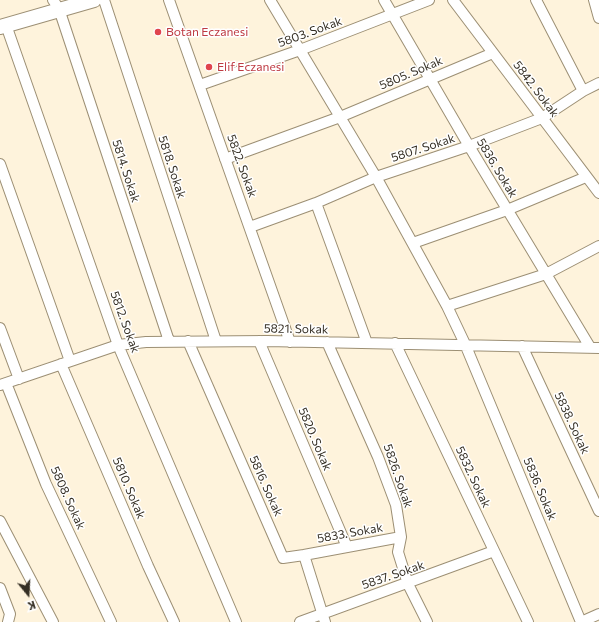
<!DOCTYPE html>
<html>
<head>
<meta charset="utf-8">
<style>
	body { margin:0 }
	#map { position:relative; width:599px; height:622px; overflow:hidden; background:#fef3dc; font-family:Commissioner,sans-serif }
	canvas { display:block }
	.north { position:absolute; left:8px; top:574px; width:40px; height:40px; -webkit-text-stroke:3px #fff; paint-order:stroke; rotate:162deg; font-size:11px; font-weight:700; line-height:16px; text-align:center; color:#352f24 }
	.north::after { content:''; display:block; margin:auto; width:14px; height:18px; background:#352f24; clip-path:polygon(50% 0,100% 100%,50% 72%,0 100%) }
</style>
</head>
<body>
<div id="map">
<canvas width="599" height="622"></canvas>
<div class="north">K</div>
</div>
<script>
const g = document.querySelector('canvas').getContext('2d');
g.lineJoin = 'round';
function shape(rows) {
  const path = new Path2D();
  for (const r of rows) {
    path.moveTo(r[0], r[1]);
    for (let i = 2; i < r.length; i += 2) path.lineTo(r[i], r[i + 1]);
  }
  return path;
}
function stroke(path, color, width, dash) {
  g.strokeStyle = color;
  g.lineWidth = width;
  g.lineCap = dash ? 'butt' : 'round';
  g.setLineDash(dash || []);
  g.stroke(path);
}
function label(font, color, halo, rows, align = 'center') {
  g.font = font + ' Commissioner,sans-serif';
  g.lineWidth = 3;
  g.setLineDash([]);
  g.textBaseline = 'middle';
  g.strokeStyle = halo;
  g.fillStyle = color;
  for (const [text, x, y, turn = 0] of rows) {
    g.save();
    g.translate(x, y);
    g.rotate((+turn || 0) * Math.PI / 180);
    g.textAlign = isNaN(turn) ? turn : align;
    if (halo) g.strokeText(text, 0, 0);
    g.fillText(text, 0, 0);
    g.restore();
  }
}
const street = shape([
	[53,0,59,9,169,341],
	[104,0,216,341],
	[169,0,290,342],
	[270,0,376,177,447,306,465,344,581,622],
	[384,0,469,146,590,347],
	[453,0,599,193],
	[536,0,583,91],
	[594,0,599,18],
	[6,25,118,345,236,622],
	[200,85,300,50,429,0],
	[225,159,340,117,493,53],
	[0,164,70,361],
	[316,203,367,343],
	[250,227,316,203,376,177,469,146,542,118,583,91,599,83],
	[413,243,507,210,586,177],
	[447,306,546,274,599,246],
	[0,328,19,379],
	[188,341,283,558,304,555,325,622],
	[259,341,347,547],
	[327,342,378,457,396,505,401,537,398,552,408,584,427,622],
	[395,343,528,622],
	[522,346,599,511],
	[61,364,148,566,174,622],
	[6,383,46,484,111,622],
	[0,385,118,345,146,342,267,341,599,348],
	[0,521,53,622],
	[304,555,401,537],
	[0,588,10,614,8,622],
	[300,622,494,551],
	[581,622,599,614]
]);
const secondary = shape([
	[0,27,94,0]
]);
stroke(street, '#9c8f74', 12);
stroke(secondary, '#9c8f74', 16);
stroke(street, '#fff', 10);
stroke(secondary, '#fff', 14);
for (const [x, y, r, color] of [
	[158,32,4,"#e0444e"],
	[209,67,4,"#e0444e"]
]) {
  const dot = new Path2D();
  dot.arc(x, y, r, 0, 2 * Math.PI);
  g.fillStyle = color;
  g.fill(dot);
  stroke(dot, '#fff', 1.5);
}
label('12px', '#be3a42', '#fff', [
	["Botan Eczanesi",166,32],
	["Elif Eczanesi",217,67]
], 'left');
label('12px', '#352f24', '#fff', [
	["5803. Sokak",310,32,-20],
	["5805. Sokak",411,73,-23],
	["5842. Sokak",536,89,53],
	["5807. Sokak",423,148,-18],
	["5822. Sokak",242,166,70],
	["5818. Sokak",172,167,72],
	["5836. Sokak",497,168,59],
	["5814. Sokak",126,171,72],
	["5812. Sokak",125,322,70],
	["5821. Sokak",296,329,1],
	["5838. Sokak",572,423,65],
	["5820. Sokak",315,439,67],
	["5826. Sokak",398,476,71],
	["5832. Sokak",473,477,65],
	["5816. Sokak",266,486,66],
	["5810. Sokak",129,488,67],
	["5836. Sokak",540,489,67],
	["5808. Sokak",68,498,66],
	["5833. Sokak",350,533,-10],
	["5837. Sokak",393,575,-19]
]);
</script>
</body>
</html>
